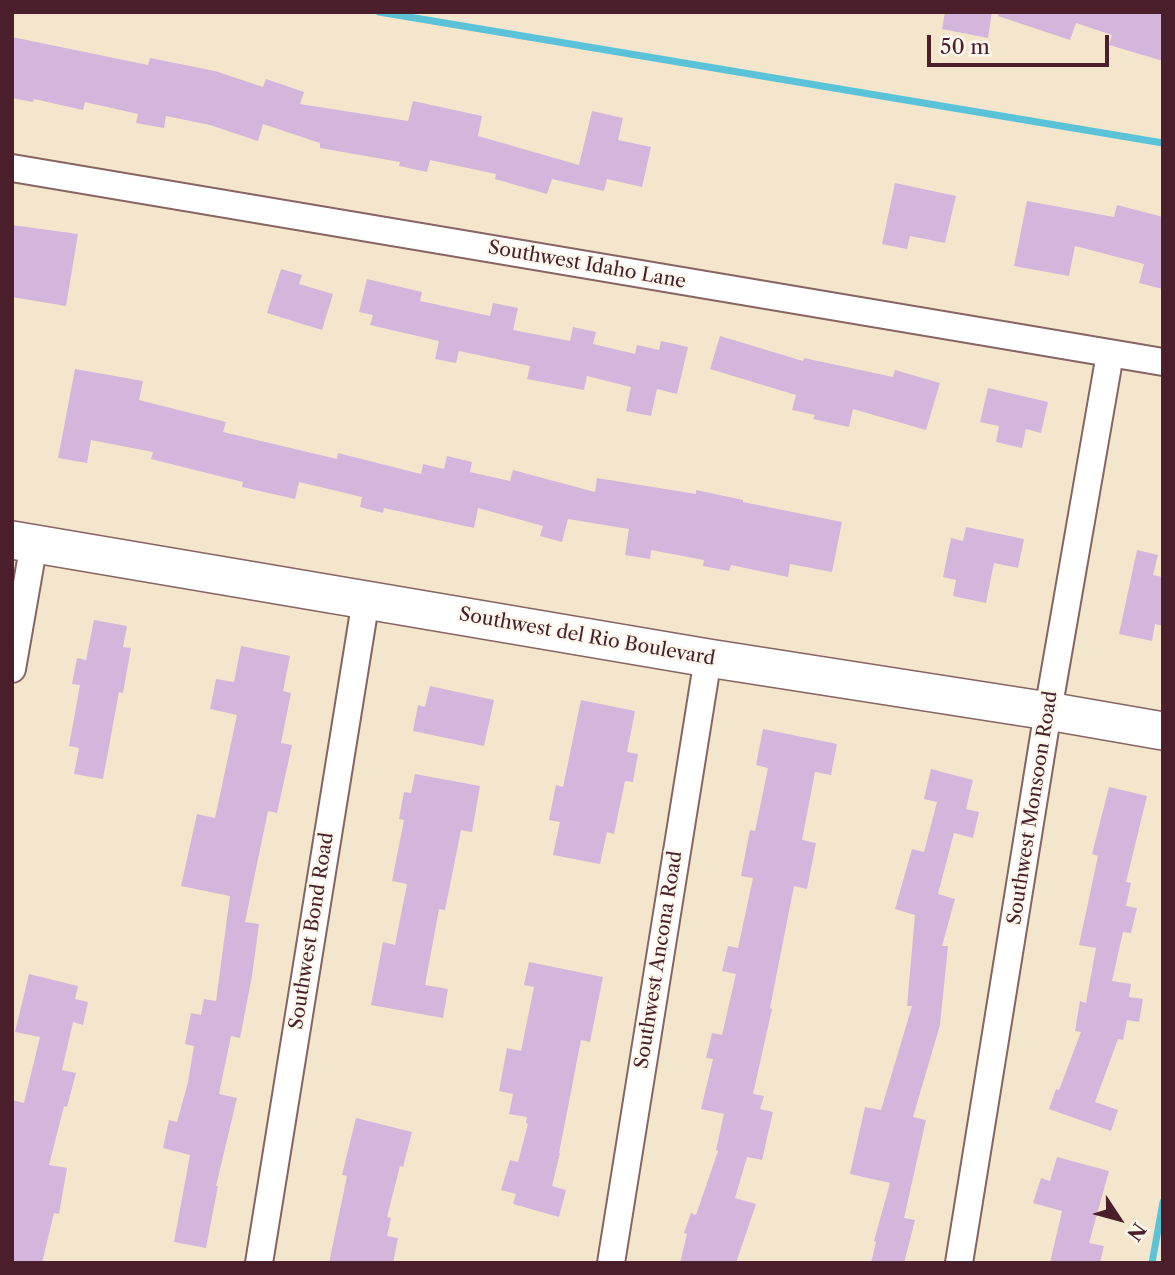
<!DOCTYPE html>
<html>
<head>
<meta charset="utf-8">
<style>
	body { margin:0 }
	#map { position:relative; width:1175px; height:1275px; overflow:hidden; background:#f4e6cc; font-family:"Libre Caslon Text",serif }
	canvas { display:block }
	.frame { position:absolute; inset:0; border:14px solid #4a1f2b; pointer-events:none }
	.north { position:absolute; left:1084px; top:1184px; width:70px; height:70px; -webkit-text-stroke:5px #fbf7ec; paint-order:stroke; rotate:126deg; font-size:19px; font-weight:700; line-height:28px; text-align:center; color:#4a1f2b }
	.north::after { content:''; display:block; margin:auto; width:24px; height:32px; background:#4a1f2b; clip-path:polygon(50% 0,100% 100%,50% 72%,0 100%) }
	.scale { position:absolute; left:927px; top:35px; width:182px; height:32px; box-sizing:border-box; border:4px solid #4a1f2b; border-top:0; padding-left:9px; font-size:21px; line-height:24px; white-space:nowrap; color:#4a1f2b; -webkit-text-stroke:5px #fbf7ec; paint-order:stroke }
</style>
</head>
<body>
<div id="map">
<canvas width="1175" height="1275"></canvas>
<div class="frame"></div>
<div class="north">N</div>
<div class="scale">50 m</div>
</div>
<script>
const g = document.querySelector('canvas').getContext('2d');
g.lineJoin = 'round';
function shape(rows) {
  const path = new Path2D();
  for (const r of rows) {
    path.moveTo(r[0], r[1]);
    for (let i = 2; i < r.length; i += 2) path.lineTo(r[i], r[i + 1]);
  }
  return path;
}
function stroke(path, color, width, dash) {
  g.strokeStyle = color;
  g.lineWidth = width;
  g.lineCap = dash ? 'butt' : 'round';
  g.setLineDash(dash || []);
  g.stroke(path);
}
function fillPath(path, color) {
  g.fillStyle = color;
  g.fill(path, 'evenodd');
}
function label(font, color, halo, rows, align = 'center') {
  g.font = font + ' "Libre Caslon Text",serif';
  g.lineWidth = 5;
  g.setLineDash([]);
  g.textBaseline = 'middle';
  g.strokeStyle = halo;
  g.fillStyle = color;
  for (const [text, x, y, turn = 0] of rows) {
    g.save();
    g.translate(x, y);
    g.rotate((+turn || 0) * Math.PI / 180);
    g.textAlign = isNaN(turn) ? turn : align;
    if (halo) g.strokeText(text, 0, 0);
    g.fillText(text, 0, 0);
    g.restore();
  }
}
stroke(shape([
	[379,12,1163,143],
	[1152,1263,1163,1202]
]), '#5bc3d8', 7);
fillPath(shape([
	[945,12,992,12,988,38,942,29],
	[998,12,1163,12,1163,61,1109,45,1112,35,1076,23,1070,40,998,16],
	[12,37,148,65,150,58,215,71,263,87,266,79,304,92,300,104,408,121,413,101,482,116,478,136,579,165,592,111,623,118,618,140,651,147,642,187,607,179,604,191,552,179,547,194,495,179,496,174,430,160,427,172,399,166,400,162,320,148,320,143,263,124,258,141,210,125,166,116,164,128,136,123,138,114,85,102,83,110,34,99,33,102,12,98],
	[895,183,956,196,945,243,910,236,907,249,882,244],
	[1027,201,1114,217,1117,205,1163,217,1163,289,1139,283,1144,264,1075,246,1069,276,1014,266],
	[12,225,78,234,66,306,12,297],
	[281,269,302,275,299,284,333,294,322,330,267,313],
	[367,279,422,292,420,301,490,316,493,303,518,308,513,330,570,341,573,327,596,332,593,344,635,354,637,345,659,350,661,341,688,347,677,394,657,389,651,416,626,411,631,387,587,376,584,390,527,379,530,366,459,351,456,363,435,359,439,341,370,325,373,315,359,312],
	[720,336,803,361,804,358,893,377,895,370,940,383,926,430,853,409,849,427,813,419,815,415,792,410,796,395,710,369],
	[75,369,143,381,139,400,226,422,223,432,337,459,338,453,421,474,423,464,444,469,447,456,472,462,470,472,510,481,513,470,595,492,597,478,696,494,696,490,743,500,743,502,842,522,832,572,790,564,788,577,731,565,729,571,703,566,704,560,651,550,650,559,625,555,629,529,568,519,562,542,540,536,543,526,478,508,474,528,384,508,383,513,360,507,362,497,299,482,295,499,242,487,243,482,151,459,153,452,91,440,87,463,58,458],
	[988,388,1048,402,1041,433,1026,429,1022,448,996,442,999,426,980,422],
	[966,527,1024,539,1018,568,994,563,986,603,953,596,956,580,943,577,951,538,963,541],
	[1137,550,1158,555,1153,575,1163,577,1163,626,1155,624,1152,641,1119,634],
	[94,620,127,626,123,647,131,648,123,693,119,692,103,779,74,774,79,748,69,746,80,685,72,684,77,658,86,660],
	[241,646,290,656,283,691,291,693,281,743,292,745,277,813,268,811,245,922,259,924,252,976,240,1038,231,1036,219,1094,237,1098,216,1186,218,1186,206,1248,174,1242,190,1155,163,1148,169,1120,177,1122,188,1082,194,1046,185,1044,191,1013,201,1015,204,999,216,1001,230,896,181,886,197,814,215,818,237,715,210,709,216,679,234,682],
	[430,686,494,700,484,746,413,731,418,705,425,707],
	[581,700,635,711,627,752,638,754,633,782,625,781,614,834,607,832,600,864,553,855,560,822,549,820,556,785,563,787],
	[763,729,837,744,831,775,815,772,802,840,816,843,807,889,794,886,770,1008,772,1009,753,1094,764,1096,760,1109,773,1112,762,1160,747,1157,735,1198,756,1204,736,1263,680,1263,687,1234,684,1233,691,1213,696,1215,718,1151,716,1150,724,1114,701,1109,713,1059,706,1058,712,1033,722,1035,736,974,722,971,728,946,738,948,753,878,741,876,750,830,755,831,768,768,756,765],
	[931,769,973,780,966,809,979,812,973,838,954,833,938,894,955,899,942,946,948,946,940,1025,913,1117,926,1120,904,1218,915,1220,904,1263,871,1263,876,1242,874,1241,890,1183,850,1174,865,1107,881,1110,912,1006,907,1006,915,915,895,909,912,849,924,852,937,802,924,799],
	[415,774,480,786,472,832,461,830,445,910,439,909,425,985,448,989,443,1018,371,1005,383,942,395,945,407,884,392,881,404,820,399,819,404,792,411,793],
	[1109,787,1147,796,1126,882,1131,883,1126,906,1137,908,1131,933,1123,932,1112,981,1131,984,1129,997,1143,999,1139,1022,1127,1020,1123,1040,1118,1039,1095,1102,1118,1110,1111,1131,1049,1109,1056,1089,1059,1090,1081,1032,1075,1031,1080,1001,1086,1003,1096,948,1079,945,1098,856,1092,854],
	[529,962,603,977,590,1042,581,1040,559,1153,560,1153,552,1186,566,1190,559,1217,513,1204,516,1194,501,1190,510,1160,518,1162,528,1124,526,1123,527,1117,509,1114,513,1094,499,1091,507,1048,521,1051,534,987,524,985],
	[29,974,78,986,75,999,88,1002,83,1025,73,1022,62,1070,76,1073,67,1107,64,1106,49,1165,67,1168,59,1214,54,1213,42,1263,12,1263,12,1100,24,1103,40,1037,15,1032],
	[356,1118,412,1132,403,1167,400,1166,387,1217,391,1218,387,1236,398,1238,393,1263,329,1263,347,1176,342,1175],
	[1057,1157,1109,1171,1089,1243,1104,1246,1100,1263,1050,1263,1062,1211,1033,1203,1041,1178,1050,1181]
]), '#d4b6dc');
const street = shape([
	[12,168,1163,362],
	[12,669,34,543],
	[259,1263,366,599],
	[611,1263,708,658],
	[959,1263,1048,711,1110,354]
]);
const secondary = shape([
	[12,540,708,658,1048,711,1163,731]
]);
stroke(street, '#866563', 30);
stroke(secondary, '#866563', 40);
stroke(street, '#fff', 26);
stroke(secondary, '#fff', 37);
label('19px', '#4a1f2b', '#fbf7ec', [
	["Southwest Idaho Lane",587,265,10],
	["Southwest del Rio Boulevard",587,637,10],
	["Southwest Monsoon Road",1033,808,-81],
	["Southwest Bond Road",312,931,-81],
	["Southwest Ancona Road",659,960,-81]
]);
</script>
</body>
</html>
